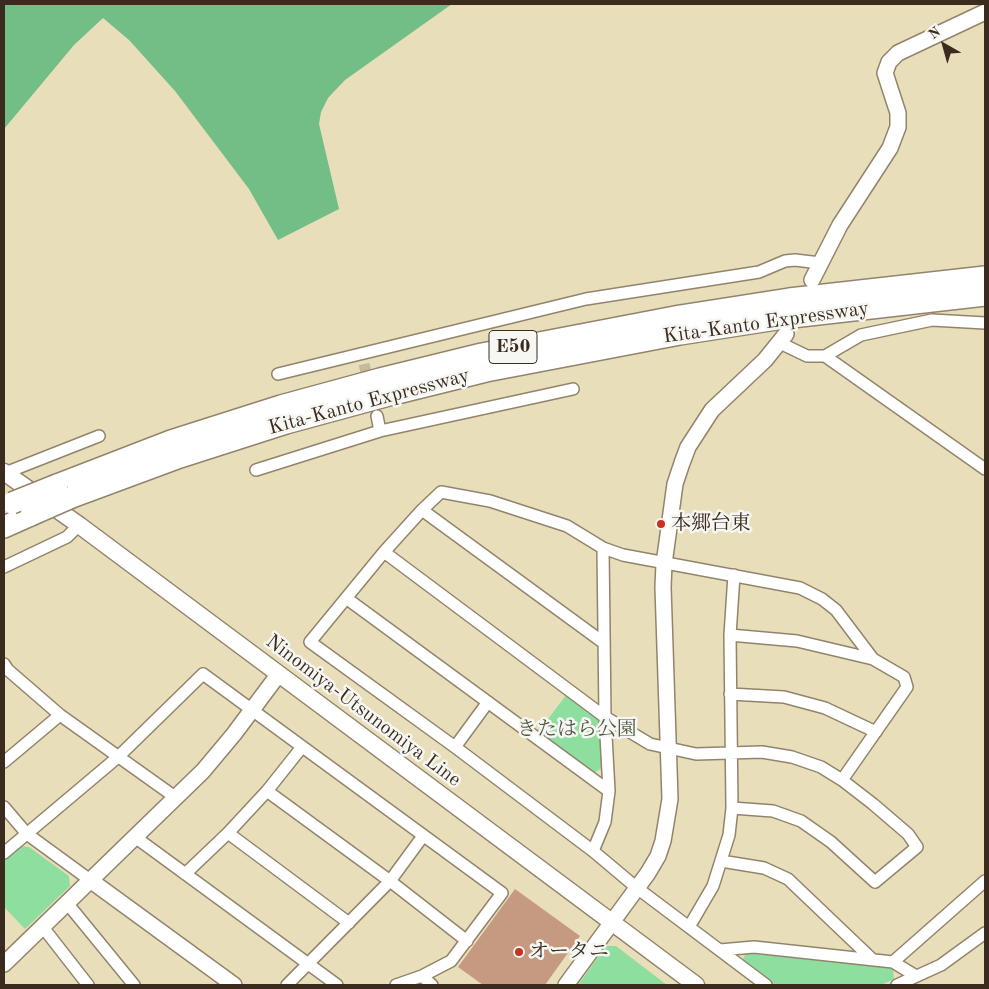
<!DOCTYPE html>
<html>
<head>
<meta charset="utf-8">
<style>
	body { margin:0 }
	#map { position:relative; width:989px; height:989px; overflow:hidden; background:#e9deba; font-family:"Old Standard TT",serif }
	canvas { display:block }
	.frame { position:absolute; inset:0; border:5px solid #3b2a1e; pointer-events:none }
	.north { position:absolute; left:919px; top:20px; width:50px; height:50px; -webkit-text-stroke:4px #f6f6f2; paint-order:stroke; rotate:322deg; font-size:14px; font-weight:700; line-height:20px; text-align:center; color:#3b2a1e }
	.north::after { content:''; display:block; margin:auto; width:18px; height:22px; background:#3b2a1e; clip-path:polygon(50% 0,100% 100%,50% 72%,0 100%) }
</style>
</head>
<body>
<div id="map">
<canvas width="989" height="989"></canvas>
<div class="frame"></div>
<div class="north">N</div>
</div>
<script>
const g = document.querySelector('canvas').getContext('2d');
g.lineJoin = 'round';
function fillPath(path, color) {
  g.fillStyle = color;
  g.fill(path, 'evenodd');
}
function shape(rows) {
  const path = new Path2D();
  for (const r of rows) {
    path.moveTo(r[0], r[1]);
    for (let i = 2; i < r.length; i += 2) path.lineTo(r[i], r[i + 1]);
  }
  return path;
}
function stroke(path, color, width, dash) {
  g.strokeStyle = color;
  g.lineWidth = width;
  g.lineCap = dash ? 'butt' : 'round';
  g.setLineDash(dash || []);
  g.stroke(path);
}
function label(font, color, halo, rows, align = 'center') {
  g.font = font + ' "Old Standard TT","Noto Serif JP",serif';
  g.lineWidth = 5;
  g.setLineDash([]);
  g.textBaseline = 'middle';
  g.strokeStyle = halo;
  g.fillStyle = color;
  for (const [text, x, y, turn = 0] of rows) {
    g.save();
    g.translate(x, y);
    g.rotate((+turn || 0) * Math.PI / 180);
    g.textAlign = isNaN(turn) ? turn : align;
    if (halo) g.strokeText(text, 0, 0);
    g.fillText(text, 0, 0);
    g.restore();
  }
}
fillPath(shape([
	[567,694,597,715,601,723,602,768,594,773,538,732],
	[21,846,29,847,69,876,70,886,25,929,4,907,4,859],
	[606,946,616,946,667,985,578,985],
	[746,953,893,968,894,979,881,985,775,985,742,961]
]), '#8edf9f');
fillPath(shape([
	[4,4,452,4,345,80,328,98,321,112,319,124,339,209,278,240,249,189,175,91,129,40,103,18,74,45,4,129]
]), '#72be86');
fillPath(shape([
	[515,889,580,936,545,985,483,985,458,967]
]), '#c59a80');
stroke(shape([
	[364,364,369,385]
]), '#c6ba9b', 11, [11, 5.5]);
const minor = shape([
	[780,343,807,356,825,356,861,335,932,320,985,323],
	[825,356,985,469],
	[278,374,586,299,759,272,785,261,795,260,820,263],
	[377,416,380,431],
	[256,470,380,431,573,389],
	[5,473,99,436],
	[422,510,604,643],
	[384,552,605,717,650,744,696,754,762,752,792,757,821,767,842,780,873,804,908,834,917,847,875,882,831,842,801,821,773,811,732,808],
	[4,567,67,537,79,525],
	[346,598,609,791],
	[730,635,797,641,873,659,904,677,907,687,842,780],
	[4,664,8,670,60,715,175,797],
	[730,694,784,697,825,708,876,732],
	[455,747,488,702],
	[4,762,60,715],
	[267,791,390,881,467,941],
	[4,807,27,834,90,880],
	[228,833,349,923],
	[135,837,337,985],
	[593,851,605,822,609,791,605,717,603,548],
	[4,853,118,757,203,674,502,893,451,961,422,976,396,985],
	[721,861,764,868,788,879,873,960],
	[185,874,228,833,267,791,302,747],
	[67,903,134,985],
	[42,926,88,985],
	[689,927,713,886,729,835,732,808,730,635,734,575],
	[720,950,754,947,893,962,916,976],
	[893,962,985,881],
	[422,976,432,985],
	[287,985,390,881,423,836],
	[766,985,637,888,593,851,455,747,310,642,384,552,422,510,441,492,490,501,567,526,603,548,623,555,800,588,822,599,836,610,873,659],
	[897,985,941,965,985,933]
]);
const tertiary = shape([
	[812,280,840,225,890,148,898,127,898,113,885,73,889,62,898,53,985,12],
	[90,880,234,985],
	[4,964,203,771,234,734,278,675],
	[566,985,648,873,658,856,663,841,670,799,663,587,664,564,675,484,682,463,688,447,712,410,765,360,786,334]
]);
const secondary = shape([
	[4,472,79,525,696,985]
]);
const motorway = shape([
	[57,485,171,441,281,406,380,379,482,354,680,316,789,299,985,277],
	[72,497,180,457,286,423,389,395,486,371,680,334,783,318,985,295],
	[4,527,31,515]
]);
stroke(minor, '#92846c', 14);
stroke(tertiary, '#92846c', 18);
stroke(secondary, '#92846c', 19);
stroke(motorway, '#92846c', 24);
stroke(minor, '#fff', 11);
stroke(tertiary, '#fff', 15);
stroke(secondary, '#fff', 16);
stroke(motorway, '#fff', 21);
const motorwayBridge = shape([
	[12,503,57,485],
	[31,515,72,497]
]);
stroke(motorwayBridge, '#92846c', 24, []);
stroke(motorwayBridge, '#fff', 21);
for (const [x, y, r, color] of [
	[661,524,5,"#c8321e"],
	[519,952,5,"#c8321e"]
]) {
  const dot = new Path2D();
  dot.arc(x, y, r, 0, 2 * Math.PI);
  g.fillStyle = color;
  g.fill(dot);
  stroke(dot, '#f6f6f2', 2);
}
for (const [x, y, w] of [
	[513,347,48]
]) {
  const box = new Path2D();
  box.roundRect(x - w / 2, y - 16.5, w, 33, 4);
  g.fillStyle = '#f6f6f2';
  g.fill(box);
  stroke(box, '#3b2a1e', 1);
}
label('bold 19px', '#3b2a1e', null, [
	["E50",513,347]
]);
label('20px', '#3b2a1e', '#f6f6f2', [
	["Kita-Kanto Expressway",766,323,-8],
	["Kita-Kanto Expressway",369,402,-15],
	["Ninomiya-Utsunomiya Line",363,711,37]
]);
label('20px', '#3b2a1e', '#f6f6f2', [
	["本郷台東",671,524],
	["オータニ",529,952]
], 'left');
label('20px', '#50573e', '#f6f6f2', [
	["きたはら公園",577,730]
]);
</script>
</body>
</html>
